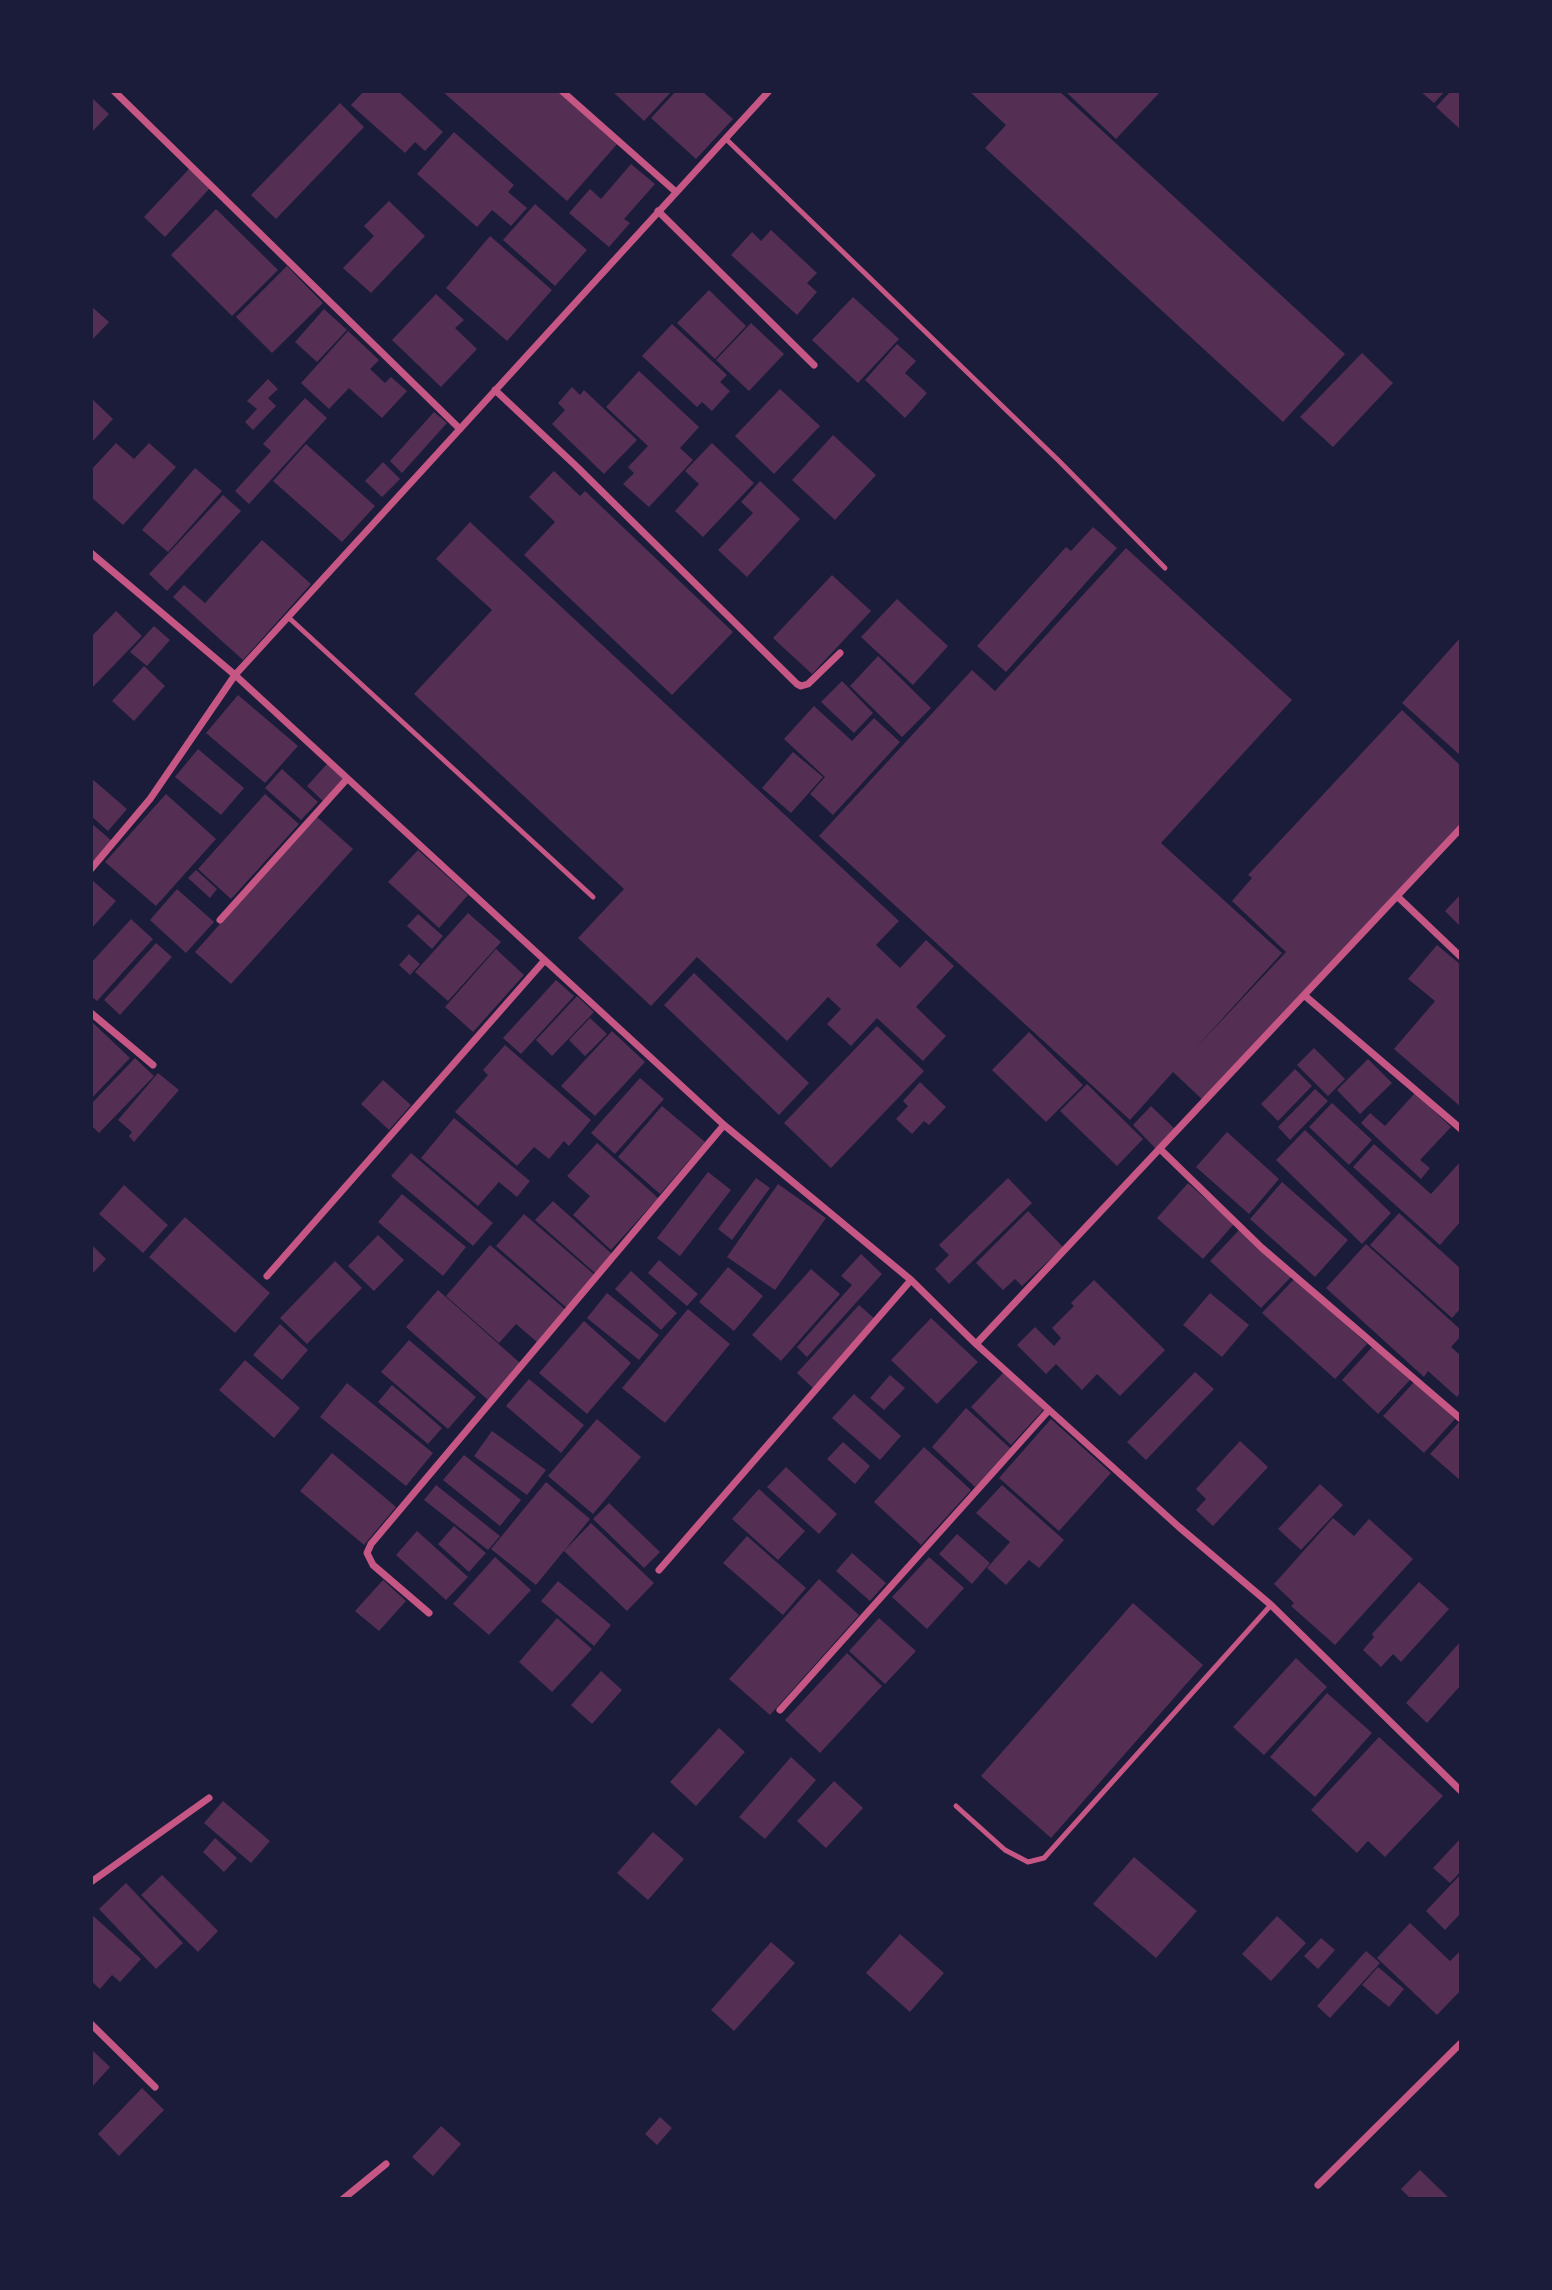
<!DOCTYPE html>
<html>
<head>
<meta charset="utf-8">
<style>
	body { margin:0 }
	#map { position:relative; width:1552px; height:2290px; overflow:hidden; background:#1b1b3a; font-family:"DejaVu Sans",sans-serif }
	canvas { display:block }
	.frame { position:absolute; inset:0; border:93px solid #1b1b3a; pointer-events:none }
</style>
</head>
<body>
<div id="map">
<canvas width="1552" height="2290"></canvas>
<div class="frame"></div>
</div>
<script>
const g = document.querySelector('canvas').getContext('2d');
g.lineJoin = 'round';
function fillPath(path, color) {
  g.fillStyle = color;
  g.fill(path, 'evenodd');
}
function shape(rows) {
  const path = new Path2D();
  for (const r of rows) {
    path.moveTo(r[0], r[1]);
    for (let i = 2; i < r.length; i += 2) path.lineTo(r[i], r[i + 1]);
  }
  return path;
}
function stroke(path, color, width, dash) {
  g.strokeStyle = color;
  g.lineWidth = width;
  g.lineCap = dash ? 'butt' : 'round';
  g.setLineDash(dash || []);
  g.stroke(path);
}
fillPath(shape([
	[364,91,398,91,443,132,425,151,415,142,405,153,351,105],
	[442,91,561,91,619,142,567,201],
	[612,91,672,91,644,121],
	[676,91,702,91,733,119,696,159,651,118],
	[969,91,1059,91,1345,354,1283,422,985,148,1006,125],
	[1065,91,1161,91,1116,139],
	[1420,91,1445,91,1434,103],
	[1451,91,1461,91,1461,130,1436,107],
	[91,97,109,114,91,133],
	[340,103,364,127,276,219,251,195],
	[454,132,514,185,508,192,527,208,511,226,492,210,477,227,417,174],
	[631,164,655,184,624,219,630,223,609,247,569,213,590,189,601,199],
	[189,169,210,188,165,237,144,217],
	[389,201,425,236,371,293,343,268,374,236,364,226],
	[535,204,587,250,555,286,503,240],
	[216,209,278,270,232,316,171,255],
	[771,230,817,273,807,283,817,292,797,315,731,255,752,232,761,241],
	[490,236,552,290,507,341,446,288],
	[287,266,323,303,272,353,236,317],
	[709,290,746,326,715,359,677,323],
	[436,294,464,320,455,328,477,349,441,387,392,340],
	[853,297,899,339,858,383,812,340],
	[91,306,109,322,91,341],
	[324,309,347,330,317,362,295,342],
	[751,323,784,354,749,391,716,360],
	[672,324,727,375,720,382,730,391,712,411,702,402,697,407,642,356],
	[348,331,379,360,370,369,385,383,391,377,407,391,382,418,349,388,329,409,301,383],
	[897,344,916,361,905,373,927,393,905,418,865,380],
	[1362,353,1393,383,1333,447,1300,417],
	[639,371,699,427,680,448,693,460,649,507,623,484,634,473,628,467,648,446,606,407],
	[268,379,278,389,268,398,276,406,253,430,245,422,257,409,247,401],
	[572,387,580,395,584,390,637,440,604,474,552,424,565,410,558,403],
	[780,389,820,426,774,474,735,436],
	[91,398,113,419,91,443],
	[305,398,327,418,249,504,235,491,271,451,263,444],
	[434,412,447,423,402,473,390,461],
	[833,435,876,475,835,520,792,480],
	[116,443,134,459,149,443,176,467,123,525,91,497,91,470],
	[712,443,754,483,703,537,675,511,699,484,685,471],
	[306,444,375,506,342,542,273,481],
	[383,462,400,479,382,497,365,481],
	[195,468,222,491,168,552,142,530],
	[554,471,580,496,585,491,733,632,672,695,524,555,555,522,529,497],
	[760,481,800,519,747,577,718,550,753,513,741,502],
	[223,495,241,511,167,591,149,574],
	[470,522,899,921,876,945,900,968,926,940,954,966,916,1007,946,1036,923,1061,877,1018,851,1046,827,1024,841,1009,828,997,787,1041,697,957,651,1006,578,938,624,889,414,694,492,610,436,559],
	[1093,527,1117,548,1006,672,977,646,1066,547,1071,551],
	[262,540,311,584,243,660,173,597,184,585,205,603],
	[1126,548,1292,700,1161,843,1282,953,1193,1051,1286,952,1232,901,1252,878,1248,875,1402,710,1461,766,1461,826,1204,1101,1173,1072,1130,1120,819,836,972,670,995,691],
	[832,575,871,611,812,674,773,638],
	[897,599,948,646,913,685,861,637],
	[116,611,142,636,91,689,91,637],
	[154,626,170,640,147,666,130,652],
	[1461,637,1461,756,1402,703],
	[878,656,931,708,902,737,850,686],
	[144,666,165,686,134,721,112,701],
	[842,681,873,713,854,733,821,702],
	[238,695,298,746,265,783,206,733],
	[814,706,852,741,874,718,900,742,833,815,810,794,825,777,784,739],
	[198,749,244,788,221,815,175,777],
	[793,752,823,777,791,813,762,788],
	[327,764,344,779,324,802,307,786],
	[282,769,318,802,301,820,265,788],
	[91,778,127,809,108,831,91,816],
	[166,794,216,839,156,906,105,862],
	[265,794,299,824,231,899,198,869],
	[316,816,353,849,231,984,195,952],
	[91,823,112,841,92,863,91,861],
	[418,850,468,895,439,928,388,882],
	[196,870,217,889,210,898,188,878],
	[93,881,116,901,91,929,91,884],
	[177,889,214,922,186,953,150,920],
	[1461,894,1461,927,1445,911],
	[468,913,501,942,448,1001,415,972],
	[418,914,443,936,432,949,407,926],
	[131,919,153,939,97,1001,91,996,91,963],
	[156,943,172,957,120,1015,104,1000],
	[1437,945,1461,965,1461,1107,1394,1049,1435,1001,1408,979],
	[496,949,524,975,473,1032,445,1007],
	[409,954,420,964,410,975,399,965],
	[694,973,809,1083,779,1115,664,1005],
	[556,980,574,996,521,1054,503,1038],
	[577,996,594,1012,552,1056,536,1040],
	[590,1018,607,1034,585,1056,569,1040],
	[91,1021,130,1058,91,1099],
	[877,1026,924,1071,831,1168,784,1123],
	[612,1031,645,1062,595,1116,561,1086],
	[1029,1032,1083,1085,1046,1122,992,1070],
	[505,1045,591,1120,569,1146,564,1141,549,1159,534,1147,517,1166,455,1112,488,1075,483,1070],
	[1314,1048,1345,1079,1328,1096,1297,1065],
	[135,1058,154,1076,99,1133,91,1125,91,1104],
	[1368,1059,1392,1083,1360,1114,1337,1090],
	[1295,1069,1312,1086,1278,1121,1261,1104],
	[158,1073,179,1090,134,1142,129,1136,132,1132,118,1120],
	[640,1078,664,1099,615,1154,591,1133],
	[383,1080,411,1105,389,1130,361,1104],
	[920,1082,946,1107,929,1125,924,1121,912,1134,896,1119,908,1106,903,1101],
	[1087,1084,1143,1139,1117,1166,1060,1111],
	[1315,1089,1328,1101,1290,1140,1278,1127],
	[1415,1093,1451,1127,1420,1160,1430,1168,1421,1179,1361,1123,1370,1113,1385,1126],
	[1332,1103,1372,1140,1349,1165,1309,1127],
	[662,1106,705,1142,660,1194,618,1157],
	[1151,1106,1175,1129,1156,1149,1133,1125],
	[454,1118,530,1181,517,1197,499,1182,478,1206,421,1158],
	[1305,1130,1391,1213,1362,1244,1276,1160],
	[1227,1132,1279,1179,1249,1214,1196,1167],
	[597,1143,658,1198,611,1250,573,1215,590,1196,567,1176],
	[1374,1144,1431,1194,1461,1161,1461,1221,1440,1245,1353,1167],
	[411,1153,493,1223,473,1246,391,1176],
	[708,1172,731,1190,680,1256,657,1238],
	[756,1178,770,1188,732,1240,718,1229],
	[1008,1178,1032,1203,949,1284,935,1269,949,1255,939,1245],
	[1282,1182,1348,1240,1315,1277,1250,1219],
	[1188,1183,1234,1224,1203,1259,1157,1218],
	[778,1184,826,1218,775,1290,727,1257],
	[124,1185,168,1225,143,1253,99,1214],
	[402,1194,466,1247,443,1276,378,1222],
	[553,1201,612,1254,595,1273,535,1220],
	[1028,1211,1063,1247,1022,1286,1015,1279,1003,1290,976,1263],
	[1399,1213,1461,1269,1461,1308,1452,1318,1370,1245],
	[524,1214,596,1276,568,1309,496,1246],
	[185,1217,270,1293,235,1333,149,1257],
	[1240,1229,1291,1277,1261,1308,1210,1261],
	[378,1235,404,1260,374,1291,348,1266],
	[91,1244,106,1259,93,1273,91,1272],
	[1366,1244,1461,1330,1461,1336,1451,1347,1461,1356,1461,1392,1457,1397,1428,1371,1424,1377,1326,1288],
	[490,1245,566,1310,537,1342,516,1324,499,1343,446,1296],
	[861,1254,882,1274,807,1357,797,1347,852,1285,841,1276],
	[659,1260,698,1294,687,1306,648,1273],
	[335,1261,362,1288,307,1344,280,1318],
	[728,1267,763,1296,734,1331,699,1302],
	[811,1269,840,1294,781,1361,752,1335],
	[631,1271,677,1313,661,1330,615,1289],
	[1295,1278,1367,1344,1335,1379,1262,1313],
	[1094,1280,1165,1350,1120,1396,1097,1374,1082,1390,1056,1364,1046,1374,1017,1345,1035,1327,1054,1346,1061,1338,1052,1328,1074,1306,1071,1303],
	[438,1290,520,1363,488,1400,406,1327],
	[607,1293,659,1335,639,1360,587,1318],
	[1210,1293,1249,1325,1222,1357,1183,1325],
	[859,1305,875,1319,813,1388,797,1373],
	[688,1309,730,1344,665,1423,622,1388],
	[931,1318,978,1362,937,1404,891,1360],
	[584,1321,631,1363,587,1414,539,1373],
	[280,1324,308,1350,282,1380,253,1355],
	[409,1340,476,1397,448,1429,381,1372],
	[1373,1346,1410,1380,1378,1414,1342,1380],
	[245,1360,300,1408,274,1438,219,1390],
	[1004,1372,1044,1409,1011,1445,971,1407],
	[1195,1372,1214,1389,1146,1460,1127,1442],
	[890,1375,905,1388,884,1410,870,1398],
	[529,1379,584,1425,561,1453,506,1406],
	[1414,1382,1455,1419,1424,1453,1383,1416],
	[347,1383,433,1453,406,1486,320,1417],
	[392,1385,442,1428,428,1444,378,1402],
	[854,1394,901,1436,880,1460,832,1418],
	[966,1408,1010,1448,975,1487,932,1447],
	[597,1419,641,1457,593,1514,548,1476],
	[1051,1419,1111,1473,1059,1531,999,1478],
	[1461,1420,1461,1481,1430,1454],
	[492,1431,546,1470,527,1495,474,1456],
	[1240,1441,1268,1467,1213,1526,1196,1510,1206,1499,1196,1489],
	[843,1442,870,1466,855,1484,827,1459],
	[924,1447,971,1490,921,1545,874,1502],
	[332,1453,396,1507,364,1545,300,1491],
	[464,1455,521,1500,500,1526,443,1480],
	[786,1467,837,1514,819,1534,767,1487],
	[546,1482,590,1519,536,1585,491,1549],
	[1320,1484,1343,1505,1301,1550,1278,1529],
	[436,1485,500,1536,488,1550,424,1500],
	[1002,1485,1064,1540,1039,1568,1029,1560,1006,1585,987,1568,1010,1542,976,1513],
	[759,1489,805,1531,778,1560,732,1519],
	[609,1503,660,1552,644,1568,593,1519],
	[1333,1518,1354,1536,1369,1519,1413,1559,1335,1645,1291,1606,1294,1603,1274,1584],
	[591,1523,654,1583,627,1611,564,1551],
	[454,1526,486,1553,469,1572,438,1544],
	[417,1531,468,1577,446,1600,396,1555],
	[957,1534,990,1563,972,1584,939,1554],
	[747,1536,806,1588,783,1615,723,1563],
	[852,1553,886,1583,870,1601,836,1571],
	[495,1557,531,1590,489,1635,453,1604],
	[929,1557,964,1588,927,1629,892,1597],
	[819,1579,859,1615,770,1715,729,1679],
	[383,1580,406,1601,379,1631,355,1611],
	[558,1581,611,1625,594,1646,541,1601],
	[1419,1582,1449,1609,1401,1662,1393,1654,1381,1667,1363,1650,1374,1637,1372,1634],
	[1133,1603,1203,1665,1051,1838,981,1776],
	[557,1618,592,1649,552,1692,519,1662],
	[879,1618,916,1651,885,1684,849,1651],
	[1461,1641,1461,1685,1427,1723,1406,1703],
	[847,1653,882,1686,820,1753,785,1720],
	[1296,1658,1327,1687,1264,1755,1233,1727],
	[601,1671,622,1690,592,1724,571,1705],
	[1327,1693,1372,1733,1315,1797,1270,1757],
	[719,1728,745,1752,696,1806,670,1782],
	[1379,1737,1443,1796,1385,1857,1368,1841,1357,1853,1311,1810],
	[791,1757,816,1780,765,1839,739,1817],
	[834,1781,863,1808,826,1848,797,1821],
	[223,1801,270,1841,251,1863,204,1823],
	[653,1832,684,1859,648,1900,617,1873],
	[215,1838,237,1858,224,1872,203,1852],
	[1461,1838,1461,1871,1450,1883,1433,1868],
	[1134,1857,1197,1911,1156,1958,1093,1904],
	[1461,1874,1461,1913,1445,1930,1426,1911],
	[162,1875,218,1931,198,1952,141,1895],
	[126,1883,183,1943,156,1969,99,1909],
	[91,1914,141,1959,120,1982,112,1975,100,1989,91,1981],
	[1277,1916,1306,1943,1271,1981,1242,1954],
	[1410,1923,1450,1961,1461,1950,1461,1990,1437,2015,1377,1958],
	[900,1934,944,1973,910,2012,866,1973],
	[1321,1938,1335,1950,1318,1969,1304,1956],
	[771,1942,795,1963,734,2031,711,2010],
	[1366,1951,1380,1963,1330,2018,1317,2006],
	[1378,1967,1404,1989,1389,2007,1362,1985],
	[91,2049,110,2067,91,2088],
	[142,2088,164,2110,119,2156,98,2134],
	[660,2117,672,2128,657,2145,645,2134],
	[441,2126,461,2144,433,2176,412,2157],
	[1420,2170,1450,2199,1411,2199,1401,2189]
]), '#542f53');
stroke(shape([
	[725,138,1058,460,1165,568],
	[288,617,593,897],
	[956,1806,1005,1850,1028,1862,1044,1858,1271,1605]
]), '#c65784', 5);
stroke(shape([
	[114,91,460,429],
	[562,91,676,192],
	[658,211,814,365],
	[495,390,575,465,797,684,801,686,808,684,840,653],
	[91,553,235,675,724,1125,911,1280,976,1344,1179,1527,1271,1605,1461,1791],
	[91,869,150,799,235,675,769,91],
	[1397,896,1461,957],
	[220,920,347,779],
	[1304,995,1461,1129],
	[91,1013,153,1065],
	[1160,1149,1262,1248,1461,1419],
	[267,1276,544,961],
	[976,1344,1461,828],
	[659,1570,911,1280],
	[429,1613,373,1565,367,1553,371,1544,724,1125],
	[780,1710,1049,1410],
	[91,1882,209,1798],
	[91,2024,155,2087],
	[1318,2185,1461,2043],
	[343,2199,386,2164]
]), '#c65784', 7);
</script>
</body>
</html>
